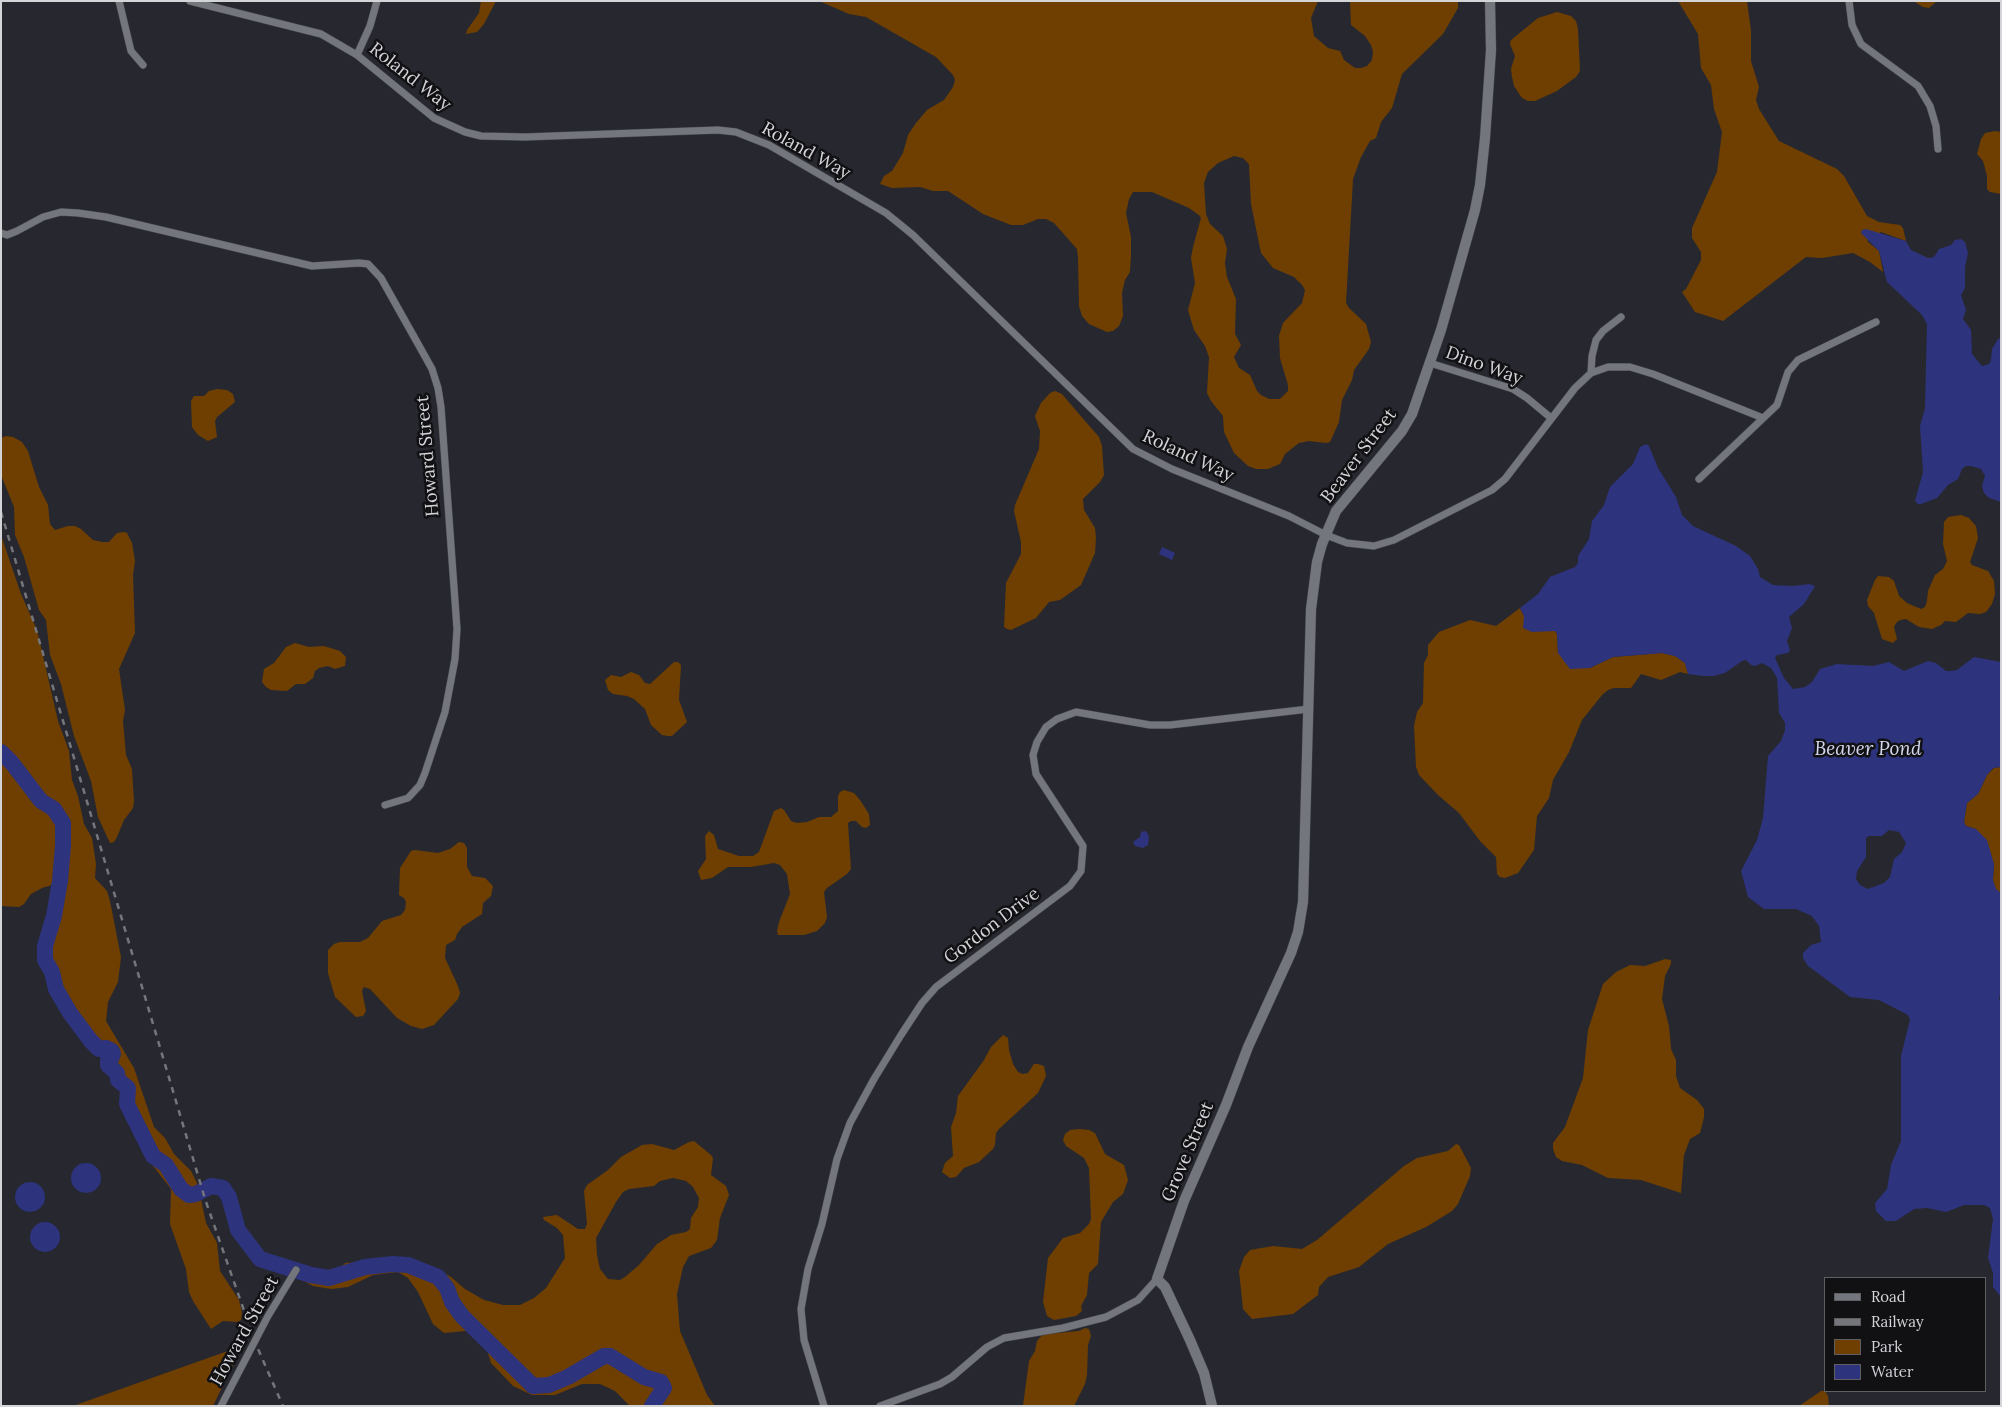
<!DOCTYPE html>
<html>
<head>
<meta charset="utf-8">
<style>
	body { margin:0 }
	#map { position:relative; width:2002px; height:1407px; overflow:hidden; background:#27282f; font-family:Lora,serif }
	canvas { display:block }
	.frame { position:absolute; inset:0; border:2px solid #d3d4d8; pointer-events:none }
	.legend { position:absolute; left:1824px; top:1277px; width:162px; height:115px; box-sizing:border-box; background:#111114; border:1px solid #5f5f62; margin:0; padding:6px 9px; list-style:none; font-size:15px; color:#d3d4d8 }
	.legend li { display:flex; align-items:center; gap:10px; height:25px }
	.legend b { width:25px; border:1px solid #5f5f62 }
</style>
</head>
<body>
<div id="map">
<canvas width="2002" height="1407"></canvas>
<div class="frame"></div>
<ul class="legend">
<li><b style="height:6px;background:#74767d"></b>Road</li>
<li><b style="height:6px;background:#75767b"></b>Railway</li>
<li><b style="height:14px;background:#6f3f01"></b>Park</li>
<li><b style="height:14px;background:#2d337d"></b>Water</li>
</ul>
</div>
<script>
const g = document.querySelector('canvas').getContext('2d');
g.lineJoin = 'round';
function fillPath(path, color) {
  g.fillStyle = color;
  g.fill(path, 'evenodd');
}
function shape(rows) {
  const path = new Path2D();
  for (const r of rows) {
    if (r.length === 3) {
      path.moveTo(r[0] + r[2], r[1]);
      path.arc(r[0], r[1], r[2], 0, 2 * Math.PI);
      continue;
    }
    path.moveTo(r[0], r[1]);
    for (let i = 2; i < r.length; i += 2) path.lineTo(r[i], r[i + 1]);
  }
  return path;
}
function stroke(path, color, width, dash) {
  g.strokeStyle = color;
  g.lineWidth = width;
  g.lineCap = dash ? 'butt' : 'round';
  g.setLineDash(dash || []);
  g.stroke(path);
}
function label(font, color, halo, rows, align = 'center') {
  g.font = font + ' Lora,serif';
  g.lineWidth = 5;
  g.setLineDash([]);
  g.textBaseline = 'middle';
  g.strokeStyle = halo;
  g.fillStyle = color;
  for (const [text, x, y, turn = 0] of rows) {
    g.save();
    g.translate(x, y);
    g.rotate((+turn || 0) * Math.PI / 180);
    g.textAlign = isNaN(turn) ? turn : align;
    if (halo) g.strokeText(text, 0, 0);
    g.fillText(text, 0, 0);
    g.restore();
  }
}
fillPath(shape([
	[481,1,496,1,484,24,477,32,466,34,467,30,479,13],
	[819,1,1318,1,1311,18,1314,36,1328,48,1340,51,1344,60,1355,68,1361,68,1367,66,1372,60,1373,52,1371,45,1365,36,1351,25,1350,1,1458,1,1458,8,1443,34,1402,74,1392,108,1381,122,1376,138,1370,141,1361,157,1353,179,1346,303,1349,308,1366,324,1371,342,1369,349,1354,370,1352,380,1342,400,1339,422,1330,442,1326,443,1309,441,1299,443,1285,454,1280,464,1268,469,1256,469,1248,466,1234,453,1224,432,1223,416,1211,401,1207,393,1209,357,1205,346,1194,330,1188,310,1195,283,1191,258,1193,247,1201,218,1199,215,1189,208,1152,192,1133,192,1129,199,1126,213,1131,237,1131,255,1130,272,1125,280,1122,293,1123,316,1119,326,1113,331,1107,332,1089,324,1082,316,1079,306,1078,258,1077,249,1054,223,1046,219,1038,219,1023,225,1011,225,983,214,948,191,933,191,920,187,892,188,880,184,884,176,892,171,903,153,908,135,916,123,927,110,944,100,953,87,955,80,953,75,936,57,866,17,849,14],
	[1234,156,1243,158,1249,164,1251,204,1261,253,1273,268,1294,277,1302,285,1305,290,1302,303,1283,323,1279,336,1280,358,1288,385,1288,391,1280,399,1269,399,1261,395,1257,391,1250,375,1239,368,1234,357,1241,345,1235,334,1236,299,1227,277,1225,263,1227,249,1223,236,1210,224,1206,214,1204,183,1208,172,1218,163],
	[1678,1,1747,1,1751,31,1751,61,1759,87,1756,100,1759,109,1779,141,1837,169,1844,176,1867,216,1879,222,1900,225,1903,228,1906,241,1881,232,1867,241,1879,251,1883,272,1870,262,1853,253,1822,258,1806,257,1723,321,1695,312,1682,292,1686,289,1701,260,1701,252,1692,238,1692,228,1717,172,1722,132,1714,109,1711,85,1701,68,1698,34],
	[1913,1,1937,1,1929,8,1923,7],
	[1557,12,1571,16,1576,21,1578,29,1580,71,1576,77,1557,91,1535,101,1528,101,1522,98,1514,86,1512,77,1511,69,1515,56,1510,44,1511,40,1538,18],
	[1995,131,2001,132,2001,194,1990,192,1987,189,1987,176,1983,161,1977,154,1981,139,1985,133],
	[217,389,227,390,233,394,235,402,217,417,215,421,217,437,208,441,198,435,192,427,191,401,194,396,204,396,209,391],
	[1055,391,1062,394,1079,414,1099,437,1102,446,1104,475,1100,482,1083,499,1084,510,1095,528,1096,538,1095,553,1081,585,1060,600,1049,602,1036,618,1011,630,1007,629,1004,627,1006,583,1021,554,1021,542,1014,511,1015,505,1039,449,1040,431,1035,416,1041,403,1050,393],
	[6,436,13,437,22,442,28,451,39,487,48,505,50,524,55,530,68,526,75,526,81,529,93,540,102,542,109,542,117,533,124,532,127,533,132,543,135,561,133,575,135,633,119,669,125,710,123,721,126,755,132,769,134,802,133,808,124,820,117,837,114,842,110,843,98,817,91,781,74,736,61,684,50,655,46,620,39,610,24,557,15,535,14,507,1,475,1,438],
	[1961,515,1969,518,1976,526,1978,538,1970,562,1972,565,1988,571,1994,581,1995,594,1992,604,1986,612,1980,614,1968,613,1956,622,1945,621,1941,625,1932,629,1919,627,1906,619,1900,620,1896,623,1894,627,1897,639,1893,643,1882,639,1874,613,1868,606,1867,600,1875,580,1878,576,1889,577,1894,581,1899,596,1907,603,1921,609,1925,607,1927,601,1928,591,1935,575,1943,569,1947,561,1943,544,1944,522,1948,517],
	[1,530,2,538,21,594,37,630,58,721,69,751,72,780,78,796,84,824,92,838,96,864,95,878,107,891,110,901,121,957,118,982,108,1002,106,1021,134,1068,154,1127,165,1138,174,1154,191,1171,198,1185,206,1223,217,1243,220,1271,239,1300,242,1313,241,1320,238,1322,223,1321,211,1329,193,1301,189,1292,186,1269,170,1224,171,1189,147,1158,122,1079,79,1022,49,968,46,954,55,908,52,885,42,888,31,894,24,904,19,907,1,906],
	[1520,608,1524,616,1524,620,1555,631,1557,634,1558,653,1590,668,1613,657,1662,653,1675,656,1685,663,1688,674,1680,672,1661,680,1641,674,1631,688,1614,688,1608,690,1602,695,1582,720,1569,752,1553,780,1549,798,1537,816,1534,850,1518,873,1505,878,1500,877,1497,874,1496,857,1480,841,1459,813,1438,795,1419,775,1416,767,1414,726,1417,712,1423,703,1424,663,1428,655,1428,645,1439,632,1470,620,1496,626],
	[295,643,309,647,324,646,340,651,346,657,345,666,335,669,328,666,319,668,315,671,313,678,305,684,296,684,287,691,271,690,266,687,262,682,264,669,274,663,286,647],
	[674,662,678,662,681,665,679,700,687,722,672,736,668,736,662,735,651,725,645,709,634,699,627,696,613,694,608,690,605,680,611,675,621,677,631,672,639,675,645,683,650,684],
	[2001,767,2001,893,1995,889,1993,880,1994,864,1976,829,1966,826,1964,822,1967,803,1978,794,1987,775,1994,768],
	[844,790,854,793,860,800,869,814,870,825,866,828,862,827,856,821,851,821,848,823,851,869,847,874,827,888,824,892,827,917,825,923,817,931,804,935,778,935,777,931,779,922,790,894,787,874,780,865,774,863,751,867,728,867,712,878,701,880,698,871,706,859,705,836,709,831,714,835,718,849,739,856,753,856,759,852,774,811,781,808,784,810,791,821,797,823,807,822,819,817,831,817,838,811,838,796,840,792],
	[459,842,464,843,467,848,467,867,472,876,485,878,493,886,491,896,483,903,482,914,462,927,457,934,455,940,446,945,445,958,458,986,460,993,458,999,434,1025,422,1029,411,1026,397,1018,370,989,364,987,362,991,366,1011,363,1016,356,1017,335,997,328,973,328,950,334,944,340,942,360,942,368,938,382,921,401,915,405,910,406,902,404,898,399,895,400,868,411,851,415,850,438,853,450,849],
	[1665,959,1671,960,1671,964,1665,976,1662,999,1669,1026,1671,1049,1676,1060,1676,1076,1680,1088,1697,1100,1704,1109,1704,1117,1700,1133,1690,1139,1684,1155,1681,1193,1641,1180,1608,1178,1582,1165,1562,1161,1556,1157,1553,1149,1553,1143,1565,1127,1583,1078,1588,1030,1603,984,1616,972,1630,965,1645,966],
	[1003,1035,1008,1038,1009,1050,1013,1064,1018,1072,1023,1074,1028,1073,1034,1064,1038,1064,1044,1066,1046,1076,1038,1093,999,1129,996,1133,995,1145,993,1149,979,1162,964,1168,956,1177,950,1178,942,1172,945,1163,953,1156,951,1127,956,1113,958,1096,984,1060,991,1047],
	[1080,1129,1089,1130,1095,1133,1105,1154,1124,1165,1128,1180,1123,1194,1113,1202,1101,1222,1098,1264,1089,1273,1087,1295,1081,1306,1082,1311,1076,1316,1054,1320,1047,1316,1043,1302,1048,1258,1063,1238,1080,1233,1089,1224,1091,1219,1089,1168,1084,1158,1066,1146,1063,1140,1065,1134,1070,1130],
	[694,1141,711,1155,713,1158,711,1175,726,1186,729,1195,720,1218,717,1240,711,1248,689,1256,683,1267,677,1294,680,1331,707,1395,715,1406,630,1406,615,1391,600,1384,582,1384,555,1395,532,1395,513,1386,491,1363,486,1347,475,1336,466,1331,444,1333,433,1324,418,1292,408,1278,398,1272,373,1275,348,1287,331,1289,313,1286,304,1281,303,1277,303,1275,307,1272,336,1272,345,1263,406,1259,431,1266,451,1277,465,1289,484,1300,503,1305,520,1305,534,1298,546,1288,565,1258,563,1235,557,1228,544,1220,543,1217,557,1215,578,1229,585,1229,587,1224,584,1191,587,1185,608,1170,621,1157,642,1145,652,1144,674,1150,689,1142],
	[673,1178,686,1181,693,1187,699,1198,698,1207,691,1218,690,1229,686,1232,671,1235,657,1244,639,1265,625,1277,620,1280,608,1279,600,1269,597,1255,596,1238,616,1202,623,1192,629,1189,654,1186,660,1181],
	[1456,1144,1459,1145,1471,1168,1470,1176,1458,1204,1452,1211,1426,1227,1388,1244,1359,1267,1328,1277,1319,1287,1318,1295,1293,1314,1252,1319,1243,1309,1239,1271,1244,1257,1250,1250,1273,1246,1302,1249,1317,1240,1404,1166,1417,1158,1448,1151],
	[1085,1328,1089,1329,1091,1336,1088,1345,1087,1375,1085,1384,1074,1406,1023,1406,1029,1361,1035,1351,1037,1341,1042,1335,1047,1334,1079,1331],
	[239,1347,240,1350,213,1406,73,1406],
	[1821,1391,1825,1391,1828,1396,1829,1406,1799,1406]
]), '#6f3f01');
fillPath(shape([
	[1866,229,1906,241,1911,250,1928,258,1934,257,1939,249,1951,245,1955,240,1961,239,1965,242,1968,253,1965,267,1965,288,1961,295,1966,310,1963,319,1971,330,1972,354,1982,366,1989,364,1991,360,1992,349,1998,339,2001,338,2001,502,1989,498,1984,493,1982,486,1985,476,1981,469,1971,466,1966,466,1962,469,1958,479,1948,485,1937,498,1921,504,1918,504,1915,501,1923,472,1920,426,1925,408,1927,324,1922,315,1887,282,1879,251,1861,233,1862,230],
	[1646,444,1649,446,1658,468,1676,497,1682,515,1693,526,1736,546,1750,556,1758,569,1760,577,1773,585,1793,586,1809,584,1815,586,1804,604,1789,617,1792,628,1787,641,1790,650,1788,653,1777,655,1775,658,1784,678,1793,689,1805,687,1812,682,1820,669,1837,664,1873,666,1889,662,1904,671,1928,661,1936,663,1946,671,1951,671,1957,670,1974,657,2001,662,2001,767,1993,768,1987,775,1978,794,1967,803,1964,822,1966,826,1976,829,1987,840,1994,864,1993,880,1996,889,2001,893,2001,992,1999,998,2001,1006,2001,1297,1993,1287,1993,1273,1988,1258,1993,1219,1990,1208,1984,1205,1964,1205,1946,1212,1927,1208,1914,1209,1896,1221,1886,1221,1876,1211,1875,1203,1887,1189,1891,1165,1901,1141,1901,1056,1910,1020,1908,1015,1879,1000,1850,997,1808,966,1803,958,1803,953,1811,945,1821,942,1819,926,1812,916,1796,909,1764,909,1748,897,1741,871,1757,840,1763,818,1768,756,1781,741,1785,730,1785,723,1779,713,1777,678,1771,668,1762,663,1755,666,1751,665,1746,660,1742,661,1725,673,1714,676,1703,676,1688,674,1685,663,1675,656,1662,653,1613,657,1590,668,1570,669,1558,653,1557,634,1555,631,1532,632,1523,628,1524,616,1520,608,1538,594,1550,577,1575,567,1578,563,1578,556,1589,539,1592,521,1604,505,1610,487,1633,464,1640,447],
	[1889,830,1899,832,1906,843,1902,852,1894,859,1890,877,1884,883,1868,889,1860,885,1856,879,1857,871,1866,857,1866,838,1869,836,1882,836],
	[1162,547,1175,553,1172,560,1159,554],
	[1145,831,1147,832,1149,837,1148,845,1143,848,1135,846,1133,842,1140,837,1141,832],
	[86,1178,15],
	[30,1197,15],
	[45,1237,15]
]), '#2d337d');
stroke(shape([
	[1,752,12,763,41,801,54,809,63,823,63,845,60,881,54,916,45,946,45,960,52,972,56,989,70,1013,91,1041,99,1049,106,1048,112,1051,113,1054,111,1059,108,1060,108,1065,117,1073,118,1080,128,1088,127,1104,153,1156,166,1165,181,1189,189,1195,196,1194,211,1186,223,1188,229,1197,238,1230,260,1259,311,1275,329,1278,365,1267,393,1264,408,1265,438,1277,447,1288,452,1302,462,1316,533,1386,549,1385,568,1377,604,1356,610,1356,644,1377,661,1382,664,1388,652,1406]
]), '#2d337d', 16);
const street = shape([
	[119,1,131,51,143,65],
	[190,1,321,34,357,55,434,118,465,132,481,136,525,137,718,130,736,132,769,145,886,213,913,235,1133,449,1172,469,1289,516,1326,535,1347,543,1374,546,1394,540,1492,490,1505,479,1575,388,1591,373,1608,367,1630,367,1653,374,1763,418],
	[1849,1,1852,25,1861,44,1918,86,1930,106,1936,126,1938,149],
	[357,55,370,26,377,1],
	[1,233,7,235,17,231,43,217,61,212,78,213,106,217,312,266,359,263,368,264,381,278,422,351,432,369,438,388,441,407,457,629,455,659,445,712,425,773,420,785,408,798,385,805],
	[1430,363,1513,389,1527,398,1551,418],
	[1591,373,1592,356,1596,340,1603,331,1621,317],
	[1699,479,1777,405,1788,372,1798,360,1876,322],
	[221,1406,268,1316,296,1270],
	[824,1406,804,1340,801,1309,808,1269,822,1224,837,1159,850,1123,874,1079,901,1035,922,1003,936,987,1070,886,1081,871,1083,846,1036,774,1033,755,1037,742,1046,727,1057,719,1076,712,1150,725,1170,725,1309,709],
	[880,1406,940,1384,952,1377,987,1347,1004,1338,1063,1328,1106,1317,1138,1300,1157,1279]
]);
const secondary = shape([
	[1212,1406,1204,1373,1190,1340,1165,1287,1157,1279,1184,1201,1226,1105,1248,1047,1291,953,1298,932,1303,902,1311,609,1317,562,1322,544,1336,511,1402,431,1412,414,1441,330,1475,210,1480,185,1485,138,1491,50,1490,1]
]);
stroke(street, '#434449', 8);
stroke(secondary, '#434449', 11);
stroke(street, '#74767d', 7);
stroke(secondary, '#74767d', 10);
stroke(shape([
	[1,512,205,1199,255,1342,283,1406]
]), '#75767b', 2.5, [6, 6]);
label('18px', '#d3d4d8', '#111114', [
	["Roland Way",410,77,38],
	["Roland Way",806,151,29],
	["Dino Way",1484,366,20],
	["Howard Street",428,456,-95],
	["Roland Way",1188,456,25],
	["Beaver Street",1359,456,-53],
	["Gordon Drive",992,926,-37],
	["Grove Street",1188,1152,-67],
	["Howard Street",245,1331,-61]
]);
label('italic 19px', '#d2d7ed', '#111114', [
	["Beaver Pond",1868,750]
]);
</script>
</body>
</html>
